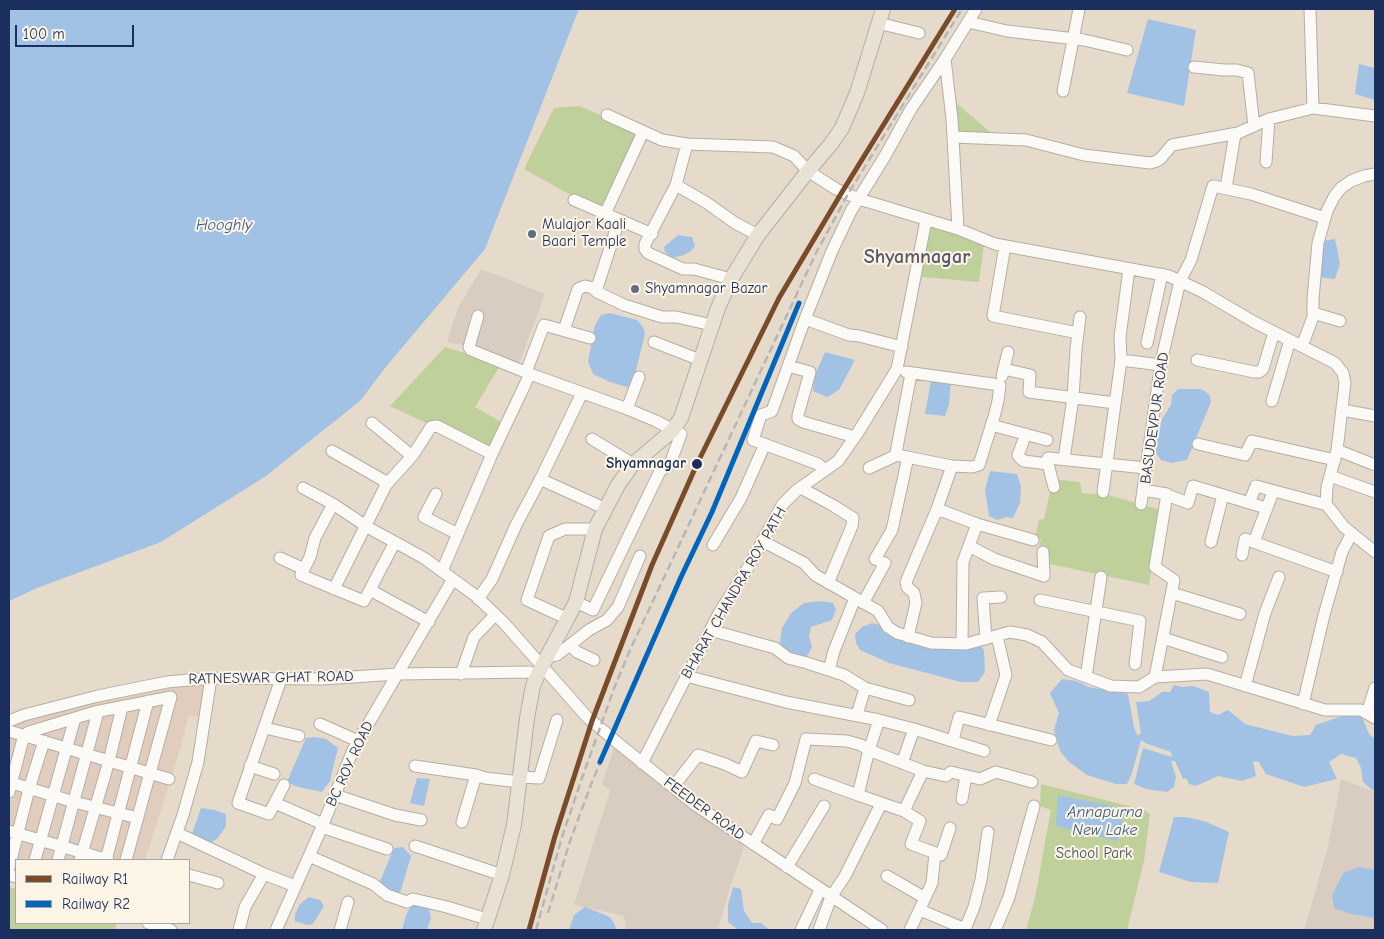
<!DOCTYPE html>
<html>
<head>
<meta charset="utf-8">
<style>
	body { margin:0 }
	#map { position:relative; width:1384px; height:939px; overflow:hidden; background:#e6dbca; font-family:"Comic Neue",sans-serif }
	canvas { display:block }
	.frame { position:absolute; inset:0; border:10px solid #1b2f5e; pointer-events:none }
	.legend { position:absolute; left:15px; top:859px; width:175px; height:65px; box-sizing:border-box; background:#fcf5e5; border:1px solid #a2a6af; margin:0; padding:6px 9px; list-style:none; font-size:15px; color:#1b2f5e }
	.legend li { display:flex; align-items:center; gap:10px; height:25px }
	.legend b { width:25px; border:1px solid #a2a6af }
	.scale { position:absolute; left:15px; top:25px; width:119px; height:22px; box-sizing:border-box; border:2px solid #1b2f5e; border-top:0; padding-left:6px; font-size:15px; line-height:18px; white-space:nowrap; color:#1b2f5e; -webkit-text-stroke:4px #fcf5e5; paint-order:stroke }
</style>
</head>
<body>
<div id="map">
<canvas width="1384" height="939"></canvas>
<div class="frame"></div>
<ul class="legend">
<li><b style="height:6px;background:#7a4b2a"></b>Railway R1</li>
<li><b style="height:6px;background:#0065bd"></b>Railway R2</li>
</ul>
<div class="scale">100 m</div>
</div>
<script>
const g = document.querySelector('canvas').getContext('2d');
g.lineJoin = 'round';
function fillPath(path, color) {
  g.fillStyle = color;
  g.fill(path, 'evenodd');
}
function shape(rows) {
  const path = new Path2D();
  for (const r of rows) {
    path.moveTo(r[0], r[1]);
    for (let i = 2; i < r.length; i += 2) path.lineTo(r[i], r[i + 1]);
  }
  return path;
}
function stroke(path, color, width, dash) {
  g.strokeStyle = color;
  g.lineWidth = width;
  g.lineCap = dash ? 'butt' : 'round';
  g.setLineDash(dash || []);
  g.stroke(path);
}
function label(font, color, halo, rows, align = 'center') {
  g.font = font + ' "Comic Neue",sans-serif';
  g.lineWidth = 4;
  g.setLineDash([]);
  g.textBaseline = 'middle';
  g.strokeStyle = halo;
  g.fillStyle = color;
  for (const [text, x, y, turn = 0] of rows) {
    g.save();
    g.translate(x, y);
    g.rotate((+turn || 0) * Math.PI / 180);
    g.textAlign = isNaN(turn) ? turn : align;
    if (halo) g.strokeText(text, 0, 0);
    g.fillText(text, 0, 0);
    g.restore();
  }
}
fillPath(shape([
	[208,681,201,717,188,716,180,750,145,860,16,860,16,880,9,878,9,724,25,718,166,686]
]), '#e0cdbd');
fillPath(shape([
	[481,269,545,294,518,366,474,347,447,342,458,308],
	[614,747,745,843,732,881,718,930,626,930,624,916,574,905,610,790,602,785],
	[1341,779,1375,792,1375,930,1304,930,1328,847]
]), '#d9ccc1');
fillPath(shape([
	[952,99,1000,141,955,143],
	[580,106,639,133,604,210,576,198,524,169,554,108],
	[918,225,985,236,979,282,912,276],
	[445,347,501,364,475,407,503,423,490,448,434,421,428,424,390,406],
	[1053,479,1080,482,1082,493,1108,495,1161,510,1149,585,1045,563,1043,557,1037,555,1041,539,1035,537,1039,520,1044,519],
	[1041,784,1145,810,1150,814,1144,861,1127,930,1026,930,1035,898,1051,810,1040,806],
	[9,887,16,889,16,923,117,923,114,930,9,930]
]), '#c0d09a');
fillPath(shape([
	[9,9,579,9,485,249,385,368,360,401,266,476,161,542,37,588,9,601],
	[1148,19,1196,30,1184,106,1127,93],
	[1359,64,1375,68,1375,100,1355,94],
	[678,235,692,237,695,246,691,251,684,255,672,258,665,252,664,247],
	[1335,239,1340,263,1335,279,1318,277,1321,241],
	[610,313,637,320,643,327,645,334,633,382,627,387,610,382,593,374,588,361,595,325,601,315],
	[825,352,855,360,839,390,827,397,813,391,814,377],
	[931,380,951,381,949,404,945,416,925,414],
	[1178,389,1201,389,1209,394,1211,402,1187,460,1171,463,1161,460,1156,453,1157,438,1162,419,1171,405,1172,395],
	[990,471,1017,474,1021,486,1020,503,1013,518,1006,517,997,520,989,516,985,490],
	[820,601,833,603,836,610,832,620,811,627,809,636,812,647,807,656,801,657,784,653,780,642,782,628,791,613,804,603],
	[872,623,879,625,884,633,896,638,980,645,984,650,985,672,978,682,961,682,889,663,860,650,856,643,855,634,862,627],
	[1062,679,1076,681,1089,687,1128,694,1134,727,1137,735,1141,734,1136,702,1149,701,1162,692,1170,692,1174,685,1183,687,1193,686,1209,692,1210,712,1218,715,1228,710,1245,724,1293,736,1310,735,1316,725,1348,714,1362,717,1369,734,1375,739,1375,790,1372,790,1363,782,1361,768,1356,758,1341,754,1329,762,1337,779,1304,787,1266,774,1258,761,1253,762,1256,776,1242,781,1218,776,1196,786,1189,784,1186,778,1183,779,1175,761,1171,761,1176,777,1174,787,1167,792,1146,789,1134,784,1143,748,1172,757,1171,752,1145,743,1141,740,1132,773,1127,784,1116,784,1087,775,1069,762,1060,751,1054,730,1059,713,1050,693],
	[315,737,326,739,338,748,330,781,322,792,298,787,287,782,306,738],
	[417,778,430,779,424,806,410,803],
	[1058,795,1126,809,1117,841,1056,826],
	[201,808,215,810,226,814,226,826,218,838,206,846,192,834],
	[1174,817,1186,817,1204,821,1229,832,1218,883,1191,882,1159,872],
	[403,847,411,856,400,893,378,886,394,848],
	[1359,867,1375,870,1375,918,1351,914,1334,908,1332,896,1343,873],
	[733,887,741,889,744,911,752,923,761,923,770,930,738,930,728,922,728,905],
	[309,897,320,900,324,906,313,924,307,925,295,921,295,914,300,904],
	[428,905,431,918,427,930,402,930,406,915,411,906],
	[585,907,610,917,615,925,616,930,569,930,574,915]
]), '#a1c2e5');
const minor = shape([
	[1310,9,1313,108],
	[968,22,1007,31,1084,40,1127,50],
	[878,23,919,33],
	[1194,67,1224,70,1237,70,1248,73,1254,126],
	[1063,91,1079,9],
	[607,115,662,140,687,144,773,147,794,156,808,171,836,189,859,199,958,229,995,244,1169,276,1203,292,1254,322,1335,363,1343,373,1345,383,1337,450,1327,487,1326,504,1344,527,1375,552],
	[953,137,1026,140,1084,155,1150,163,1157,161,1161,158,1172,145,1238,133,1269,119,1313,108,1375,116],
	[687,144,676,185,645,244,645,249,648,253,683,269,694,269,731,279],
	[1266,162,1269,119],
	[676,185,707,203,735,223,758,235],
	[1226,188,1235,134],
	[574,200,652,234],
	[605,214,643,132],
	[958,229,952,119,945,59,976,9],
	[1005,246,993,316,1078,333],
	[593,288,597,292,624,305,662,317,676,317,712,325],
	[1313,313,1340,321],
	[478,316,469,347,471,350,530,374,625,408,656,421,681,434,670,464,660,471,593,610,576,602],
	[805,319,772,411,761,415,753,440,818,464,825,470],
	[564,330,578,289,585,286,593,288,598,285,619,220],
	[654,342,700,360],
	[1147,343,1162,274],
	[1302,346,1313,317,1313,299,1318,243,1327,211,1334,197,1341,188,1351,181,1364,176,1375,174],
	[902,347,859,336,849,335,805,319,832,251,851,211,885,156,911,109,945,59],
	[1121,360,1120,337,1129,269],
	[1197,360,1254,372,1259,372,1263,369,1274,332],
	[788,366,810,372,798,415,798,419,803,422,855,437],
	[1004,369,1030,375,1029,392,1115,403],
	[526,372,544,325,590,338],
	[906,372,1000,385,998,401,994,417,979,465,972,467,952,466],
	[911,374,896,453,897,455,952,466,937,509,977,524,963,562,962,644],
	[1002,376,1008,352],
	[1272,401,1290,340],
	[627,409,639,377],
	[1342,410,1375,416],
	[372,423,412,456],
	[991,425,1047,440],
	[1026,434,1018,455,1020,458,1024,461,1048,464],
	[592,439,633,464],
	[1198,444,1245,455,1252,441,1335,460],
	[1337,450,1375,465],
	[332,451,388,483],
	[1064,459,1073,398,1076,349,1080,317],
	[869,468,897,455],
	[1330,476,1375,492],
	[540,479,606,509],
	[1054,487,1048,464,1048,458,1146,468],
	[303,488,333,504,369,528,424,558,476,596,504,623,587,717,619,744,694,804,882,930],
	[801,488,834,506,853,518,852,526,828,583],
	[1103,492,1121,360,1161,365],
	[436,494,424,517,458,534],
	[1167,495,1188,503,1193,486,1266,508],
	[1249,503,1256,486,1327,505],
	[333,504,315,538,310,557,301,575,364,601,395,542],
	[1141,504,1143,490],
	[977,524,1033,540],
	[762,541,804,563,815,575,878,611,888,627,897,633,931,643,966,644,1010,632,1027,635,1042,642,1068,670,1111,686,1139,687,1155,677,1207,674,1325,710,1361,710,1375,718],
	[1211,542,1223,495],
	[1254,542,1273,492],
	[713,545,741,498,765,444],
	[969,546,994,559,1044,576,1043,552],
	[1242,555,1245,539,1337,572],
	[280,558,304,569],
	[442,571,492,454,530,374],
	[334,589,386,485,413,455,431,427,437,426,492,454],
	[370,590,429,622],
	[1172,593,1240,614],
	[478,599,492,579,516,525,541,478,582,393],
	[1040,600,1140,621,1135,664],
	[863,603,885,563,875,559,892,530,908,457],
	[568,619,527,600,549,536,565,529,595,529],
	[710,630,775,648,788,658,807,663,844,675,865,688,909,700],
	[908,637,916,603,914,593,907,587,906,582,937,509],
	[1163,638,1222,657],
	[986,639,983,598,1001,597],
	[570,645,577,652,594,660],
	[548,657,557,655,589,630,607,620,618,607,640,556],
	[829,670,834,651,855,598],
	[461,674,474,637,495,615],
	[686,676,786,702,879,720,869,750,923,771,946,776,951,772,980,779,996,772,1032,782],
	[1086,677,1101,577],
	[1155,677,1174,580,1155,567,1167,494,1143,490,1161,362,1180,281,1191,260,1213,186,1251,194,1325,218],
	[281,679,238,803,269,814,284,785],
	[1245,686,1265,613,1279,577],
	[1303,704,1324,615,1342,552,1352,533],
	[1367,713,1375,688],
	[857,715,865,688],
	[879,720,914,729],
	[9,721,24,715,98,696,167,682,211,678,322,679,398,674,528,672,538,674],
	[320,724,358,741],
	[989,725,1006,675,997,636],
	[265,728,299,736],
	[9,731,169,779],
	[953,740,959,717,1051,740],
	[642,763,719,613,749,566,782,505,797,490,838,461,857,434,897,369,926,220],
	[902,763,914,729,984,751],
	[250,766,274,774],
	[415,766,476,775,485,778,520,782],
	[520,777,539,778,557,720],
	[814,779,858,795],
	[9,782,74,802,138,818],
	[673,787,698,755,725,764,742,772,756,741,773,745],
	[9,792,24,735,29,732,95,712,171,697,126,860],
	[335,795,395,815,421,820],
	[962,799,966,776],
	[275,803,323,824],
	[904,811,923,771],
	[462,822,476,775],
	[322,827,387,849],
	[9,831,108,860],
	[177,833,264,874,295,886],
	[753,844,769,815,777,819,795,783,806,739,847,741,861,745,869,750,858,795,904,811,920,821,911,844,941,855,950,828],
	[415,846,502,875],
	[309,856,373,884,387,895,407,902,413,899,447,907,487,919],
	[35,860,75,718],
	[58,860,98,712],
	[80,860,109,761,122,707],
	[106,860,148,701],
	[167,860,183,815,198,762,211,678],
	[787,867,824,806],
	[9,868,29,789,44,741],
	[9,875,16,877],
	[189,875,218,883],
	[887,876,925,898],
	[920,910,965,929,974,907,981,880,988,832],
	[148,923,171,930],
	[239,930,245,907,264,874],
	[276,930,322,827,353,750,453,579],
	[340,930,348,902],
	[801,930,820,890],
	[819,930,831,897,845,876,881,804],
	[910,930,932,883,935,853],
	[995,930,1009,897,1034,806]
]);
const major = shape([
	[484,930,502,875,514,825,527,718,533,686,538,674,576,602,595,529,618,485,633,464,672,431,681,418,718,308,731,279,758,235,808,171,831,144,842,128,857,93,883,9]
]);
stroke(minor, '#b3aea7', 13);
stroke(major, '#b3aea7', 16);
stroke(minor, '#fbfaf7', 11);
stroke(major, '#eae1d5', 14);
stroke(shape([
	[548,913,570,841,592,782,638,673,712,512,797,308],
	[536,930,562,837,582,778,615,686,630,650,816,253,848,194,962,9]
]), '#b6b6b9', 2.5, [8, 4]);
stroke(shape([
	[529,930,555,836,592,721,652,565,697,464,779,298,842,192,955,9]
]), '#7a4b2a', 5);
stroke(shape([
	[600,762,681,577,712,512,799,303]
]), '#0065bd', 5);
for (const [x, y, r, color] of [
	[532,234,5,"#626b84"],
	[635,289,5,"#626b84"],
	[697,464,6,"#1b2f5e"]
]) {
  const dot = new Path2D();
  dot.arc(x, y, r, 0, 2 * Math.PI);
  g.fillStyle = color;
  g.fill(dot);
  stroke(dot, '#fcf5e5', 2);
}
label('15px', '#1b2f5e', '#fcf5e5', [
	["Mulajor Kaali",542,225],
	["Baari Temple",542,242],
	["Shyamnagar Bazar",645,289]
], 'left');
label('15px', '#1b2f5e', '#fcf5e5', [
	["BASUDEVPUR ROAD",1155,418,-82],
	["BHARAT CHANDRA ROY PATH",734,593,-60],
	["RATNESWAR GHAT ROAD",271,678,-1],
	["BC ROY ROAD",350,764,-65],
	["FEEDER ROAD",704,809,36]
]);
label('bold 15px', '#1b2f5e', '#fcf5e5', [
	["Shyamnagar",686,464]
], 'right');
label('15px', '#3c5563', '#fcf5e5', [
	["School Park",1094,854]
]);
label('italic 16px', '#3a588a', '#fcf5e5', [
	["Hooghly",224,225],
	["Annapurna",1105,812],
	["New Lake",1105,830]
]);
label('bold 20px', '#5f576d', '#fcf5e5', [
	["Shyamnagar",917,257]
]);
</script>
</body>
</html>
